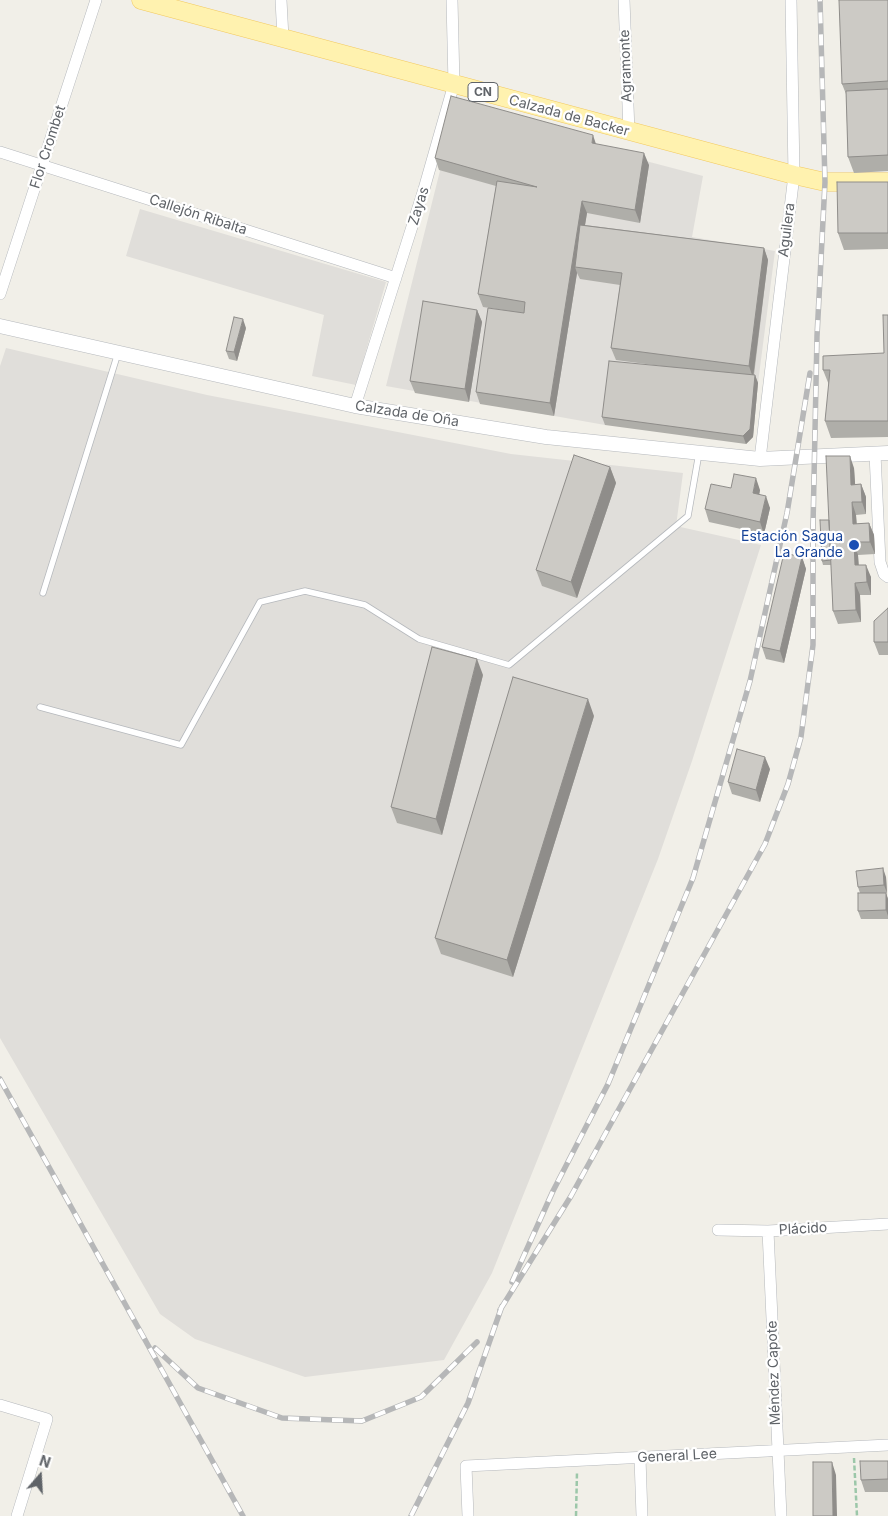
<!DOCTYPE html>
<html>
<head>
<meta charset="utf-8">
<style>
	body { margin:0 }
	#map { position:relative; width:888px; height:1516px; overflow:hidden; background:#f1efe8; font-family:Inter,sans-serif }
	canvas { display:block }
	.north { position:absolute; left:15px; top:1451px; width:50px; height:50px; -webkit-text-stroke:4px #fff; paint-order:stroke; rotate:19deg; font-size:14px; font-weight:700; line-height:20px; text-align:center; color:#5f6368 }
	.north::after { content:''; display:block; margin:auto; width:18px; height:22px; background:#5f6368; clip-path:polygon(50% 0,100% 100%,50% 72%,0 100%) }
</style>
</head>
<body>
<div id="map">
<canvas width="888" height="1516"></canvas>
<div class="north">N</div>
</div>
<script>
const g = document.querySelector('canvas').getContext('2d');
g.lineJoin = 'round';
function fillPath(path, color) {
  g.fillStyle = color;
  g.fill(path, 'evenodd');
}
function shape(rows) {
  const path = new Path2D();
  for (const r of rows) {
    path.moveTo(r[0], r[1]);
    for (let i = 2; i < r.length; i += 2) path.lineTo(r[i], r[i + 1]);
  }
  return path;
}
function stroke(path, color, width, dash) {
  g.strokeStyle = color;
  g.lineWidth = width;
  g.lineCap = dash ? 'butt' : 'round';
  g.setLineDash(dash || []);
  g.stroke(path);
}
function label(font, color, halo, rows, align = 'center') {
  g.font = font + ' Inter,sans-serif';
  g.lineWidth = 4.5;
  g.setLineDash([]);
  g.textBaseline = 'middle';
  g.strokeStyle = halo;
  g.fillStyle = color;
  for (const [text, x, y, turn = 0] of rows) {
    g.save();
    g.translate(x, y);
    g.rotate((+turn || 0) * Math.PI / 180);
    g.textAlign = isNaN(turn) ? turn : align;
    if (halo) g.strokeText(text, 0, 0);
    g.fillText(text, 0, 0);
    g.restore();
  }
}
fillPath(shape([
	[455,111,703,176,692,237,775,251,758,383,612,369,605,425,386,386],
	[140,209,386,282,356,385,312,376,324,315,126,256],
	[6,348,207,395,511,454,683,473,676,526,761,545,692,761,658,859,492,1273,444,1360,305,1377,195,1339,160,1314,0,1038,0,366]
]), '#e0deda');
const service = shape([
	[43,593,118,353],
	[40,707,181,745,260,602,305,591,365,605,419,639,509,665,688,516,699,453]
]);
const minor = shape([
	[281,0,283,38],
	[624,0,629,132],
	[0,152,396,278],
	[0,294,96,0],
	[355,406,424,189,454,84,452,0],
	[875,454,880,562,884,574,888,577],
	[760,459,794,175,791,0],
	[718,1230,768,1231,888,1224],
	[768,1231,781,1516],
	[0,1405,47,1419,17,1516],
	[640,1458,642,1516],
	[468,1516,466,1466,888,1445]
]);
const tertiary = shape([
	[0,326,355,406,546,437,760,459,888,453]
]);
const primary = shape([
	[141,0,794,175,825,182,888,182]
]);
stroke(service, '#b5b8bc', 7);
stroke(minor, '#b5b8bc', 12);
stroke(tertiary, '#b5b8bc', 15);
stroke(primary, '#f2c960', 19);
stroke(shape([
	[854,1458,857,1516],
	[576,1516,577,1472]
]), '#9cc7a9', 2.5, [5, 2.5]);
stroke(service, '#fff', 5.5);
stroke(minor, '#fff', 11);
stroke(tertiary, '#fff', 14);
stroke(primary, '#fff2af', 18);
const rail = shape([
	[0,1079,243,1516],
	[512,1282,553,1191,608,1084,693,878,750,681,787,513,810,373],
	[500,1310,571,1196,765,844,788,784,801,737,813,645,813,526,817,336,825,182,820,0],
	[155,1348,198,1388,282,1418,362,1421,421,1397,477,1342],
	[411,1516,468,1403,502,1306]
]);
stroke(rail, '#b6b7b8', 5.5);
stroke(rail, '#fff', 4, [11]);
fillPath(shape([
	[888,0,888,171,854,173,848,157,846,94,842,84],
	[596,144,649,165,640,223,587,213,585,225,764,248,768,260,754,375,755,375,758,383,753,437,746,444,605,425,602,417,661,366,616,360,611,348,620,285,580,279,577,273,554,416,480,404,476,392,503,310,483,307,478,294,496,186,439,170,435,158],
	[888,182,888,249,844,250,838,233],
	[477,310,482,322,469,402,415,393,410,381],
	[888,315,888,437,831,438,825,421,829,385,823,370,884,353],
	[246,328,237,361,229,359,226,351],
	[610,467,616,483,577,598,542,586,536,570],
	[854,468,855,485,861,484,866,497,866,514,856,515,857,524,869,523,874,535,875,554,858,555,859,565,871,577,871,595,860,595,861,622,838,624,833,611,831,565,823,565,822,561,829,520],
	[731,488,760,490,759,495,770,508,764,534,709,522,705,509],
	[802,557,806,569,784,663,766,659,762,647],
	[888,608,888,655,879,655,874,642],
	[483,675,442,835,397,823,391,807],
	[594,716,513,977,441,954,435,938],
	[770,769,760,802,732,794,728,782],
	[886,877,887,893,886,893,888,899,888,919,861,919,858,911,860,893,858,887],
	[888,1461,888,1492,865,1492,861,1480]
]), '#afaea9');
fillPath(shape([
	[593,135,597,147,592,143],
	[644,153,649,165,640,223,635,210],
	[582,201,587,213,578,267,575,267,577,273,554,416,550,403],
	[764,248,768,260,753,378,749,366],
	[477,310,482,322,469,402,465,389],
	[243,319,246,328,237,361,234,352],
	[755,375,758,383,753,437,746,444,743,436],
	[850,456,854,468,856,497,851,485],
	[610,467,616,483,577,598,571,582],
	[756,478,760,490,757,505,753,493],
	[861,484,866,497,866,514,862,502],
	[766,496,770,508,764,534,760,522],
	[852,502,856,515,857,536,853,524],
	[869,523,874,535,875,554,870,542],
	[854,542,858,555,859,578,855,565],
	[802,557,806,569,784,663,780,651],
	[866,565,871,577,871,595,867,582],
	[855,583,860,595,861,622,856,610],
	[477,659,483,675,442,835,436,819],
	[588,699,594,716,513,977,507,960],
	[765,757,770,769,760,802,756,790],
	[883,868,886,877,887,893,884,885],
	[886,893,888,899,888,916,886,910],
	[832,1462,836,1475,837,1516,833,1516]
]), '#8f8d8a');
const building = shape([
	[839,0,888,0,888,81,842,84,839,0],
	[888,89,888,155,848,157,846,91,888,89],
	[451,96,593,135,592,143,644,153,635,210,582,201,550,403,476,392,488,308,524,313,525,302,478,294,497,181,537,187,435,158,451,96],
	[837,182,888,182,888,233,838,233,837,182],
	[580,225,764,248,749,366,611,348,622,273,575,267,580,225],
	[423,301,477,310,465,389,410,381,423,301],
	[883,315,888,315,888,421,825,421,830,370,823,370,823,356,884,353,883,315],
	[234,317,243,319,234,352,226,351,234,317],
	[609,361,755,375,750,429,743,436,602,417,609,361],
	[574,455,610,467,571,582,536,570,574,455],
	[826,456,850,456,851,485,861,484,862,502,852,502,853,524,869,523,870,542,854,542,855,565,866,565,867,582,855,583,856,610,833,611,826,456],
	[734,474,756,478,753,493,766,496,760,522,705,509,711,484,731,488,734,474],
	[820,520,829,520,831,560,822,561,820,520],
	[784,553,802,557,780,651,762,647,784,553],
	[888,608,888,642,874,642,874,621,888,608],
	[432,647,477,659,436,819,391,807,432,647],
	[513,677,588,699,507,960,435,938,513,677],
	[737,749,765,757,756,790,728,782,737,749],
	[883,868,884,885,858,887,856,871,883,868],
	[858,893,886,893,886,910,858,911,858,893],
	[860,1461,888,1461,888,1479,861,1480,860,1461],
	[813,1462,832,1462,833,1516,813,1516,813,1462]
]);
fillPath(building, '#cccac5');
stroke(building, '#8f8d8a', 1);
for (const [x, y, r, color] of [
	[854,545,6,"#1a4fb4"]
]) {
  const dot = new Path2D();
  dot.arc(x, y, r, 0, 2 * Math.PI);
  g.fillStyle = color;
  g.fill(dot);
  stroke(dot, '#fff', 2);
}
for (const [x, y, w] of [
	[483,92,30]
]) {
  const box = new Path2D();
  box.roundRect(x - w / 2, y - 9.5, w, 19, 4);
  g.fillStyle = '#fff';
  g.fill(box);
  stroke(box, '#5f6368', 1);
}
label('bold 12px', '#5f6368', null, [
	["CN",483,92]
]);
label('14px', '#5f6368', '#fff', [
	["Agramonte",626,66,-92],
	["Calzada de Backer",569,116,15],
	["Flor Crombet",48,147,-72],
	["Zayas",419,206,-73],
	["Callejón Ribalta",198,215,18],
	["Aguilera",787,230,-83],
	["Calzada de Oña",407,414,9],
	["Plácido",803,1229,-3],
	["Méndez Capote",774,1373,-92],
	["General Lee",677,1456,-3]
]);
label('14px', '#164399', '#fff', [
	["Estación Sagua",843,537],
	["La Grande",843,553]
], 'right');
</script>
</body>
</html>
